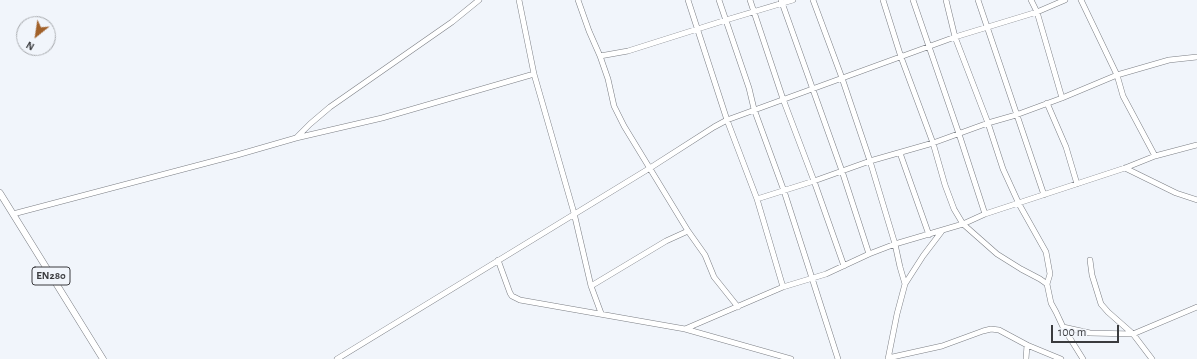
<!DOCTYPE html>
<html>
<head>
<meta charset="utf-8">
<style>
	body { margin:0 }
	#map { position:relative; width:1197px; height:359px; overflow:hidden; background:#f1f5fb; font-family:"Alegreya Sans",sans-serif }
	canvas { display:block }
	.north { position:absolute; left:16px; top:16px; width:40px; height:40px; box-sizing:border-box; background:#f1f5fb; border:1px solid #a8abaf; border-radius:50%; rotate:210deg; font-size:11px; font-weight:700; line-height:16px; text-align:center; color:#3a3b3e }
	.north::after { content:''; display:block; margin:auto; width:14px; height:18px; background:#a1612a; clip-path:polygon(50% 0,100% 100%,50% 72%,0 100%) }
	.scale { position:absolute; left:1051px; top:325px; width:68px; height:18px; box-sizing:border-box; border:2px solid #3a3b3e; border-top:0; padding-left:5px; font-size:12px; line-height:14px; white-space:nowrap; color:#3a3b3e; -webkit-text-stroke:3px #f1f5fb; paint-order:stroke }
</style>
</head>
<body>
<div id="map">
<canvas width="1197" height="359"></canvas>
<div class="north">N</div>
<div class="scale">100 m</div>
</div>
<script>
const g = document.querySelector('canvas').getContext('2d');
g.lineJoin = 'round';
function shape(rows) {
  const path = new Path2D();
  for (const r of rows) {
    path.moveTo(r[0], r[1]);
    for (let i = 2; i < r.length; i += 2) path.lineTo(r[i], r[i + 1]);
  }
  return path;
}
function stroke(path, color, width, dash) {
  g.strokeStyle = color;
  g.lineWidth = width;
  g.lineCap = dash ? 'butt' : 'round';
  g.setLineDash(dash || []);
  g.stroke(path);
}
function label(font, color, halo, rows, align = 'center') {
  g.font = font + ' "Alegreya Sans",sans-serif';
  g.lineWidth = 3;
  g.setLineDash([]);
  g.textBaseline = 'middle';
  g.strokeStyle = halo;
  g.fillStyle = color;
  for (const [text, x, y, turn = 0] of rows) {
    g.save();
    g.translate(x, y);
    g.rotate((+turn || 0) * Math.PI / 180);
    g.textAlign = isNaN(turn) ? turn : align;
    if (halo) g.strokeText(text, 0, 0);
    g.fillText(text, 0, 0);
    g.restore();
  }
}
const minor = shape([
	[519,0,534,74,574,213,591,286,601,313],
	[578,0,589,31,600,56,608,79,614,106,624,126,688,231,705,255,714,277,738,307],
	[688,0,727,120,757,199,783,287],
	[719,0,749,88,754,109,784,191,838,359],
	[750,0,783,99,814,181,844,266],
	[781,0,842,171,869,254],
	[813,0,842,78,870,161,895,244,900,267,905,284],
	[883,0,901,57,933,143,945,185,954,209,963,224,997,254,1021,269,1040,279,1047,284,1051,303,1056,312,1063,327,1083,359],
	[913,0,959,134,985,214],
	[946,0,955,37,988,123,1003,169,1019,204,1046,252,1050,274,1047,284],
	[978,0,1044,195],
	[1031,0,1037,12,1062,98],
	[1081,0,1117,75,1123,96,1155,156],
	[600,56,628,51,726,20,793,0],
	[1047,103,1066,147,1077,184],
	[297,137,310,124,330,107,452,22,479,0],
	[900,153,929,235],
	[1125,168,1176,193,1197,200],
	[757,199,814,181,870,161,933,143,988,123,1016,115,1062,98,1117,75,1169,60,1197,57],
	[13,214,237,155,296,138,382,118,534,74],
	[498,260,510,293,512,296,520,300,685,329,791,359],
	[1090,260,1092,275,1101,304,1108,312,1133,334,1152,359],
	[591,286,666,241,688,231],
	[1063,327,1090,333,1133,334,1197,307],
	[685,329,783,287,826,274,869,254,895,244,963,224,985,214,1125,168,1155,156,1197,145],
	[888,358,942,346,983,331,991,329,999,330,1027,345,1061,359],
	[337,359,650,168,714,127,727,120,955,37,1037,12,1065,0],
	[888,359,897,314,905,284,923,256,942,231],
	[1026,359,1027,345]
]);
const major = shape([
	[0,193,103,359]
]);
stroke(minor, '#7b7e84', 6);
stroke(major, '#7b7e84', 7);
stroke(minor, '#fff', 5);
stroke(major, '#fff', 6);
for (const [x, y, w] of [
	[51,276,38]
]) {
  const box = new Path2D();
  box.roundRect(x - w / 2, y - 9, w, 18, 3);
  g.fillStyle = '#f1f5fb';
  g.fill(box);
  stroke(box, '#3a3b3e', 1);
}
label('bold 11px', '#3a3b3e', null, [
	["EN280",51,276]
]);
</script>
</body>
</html>
